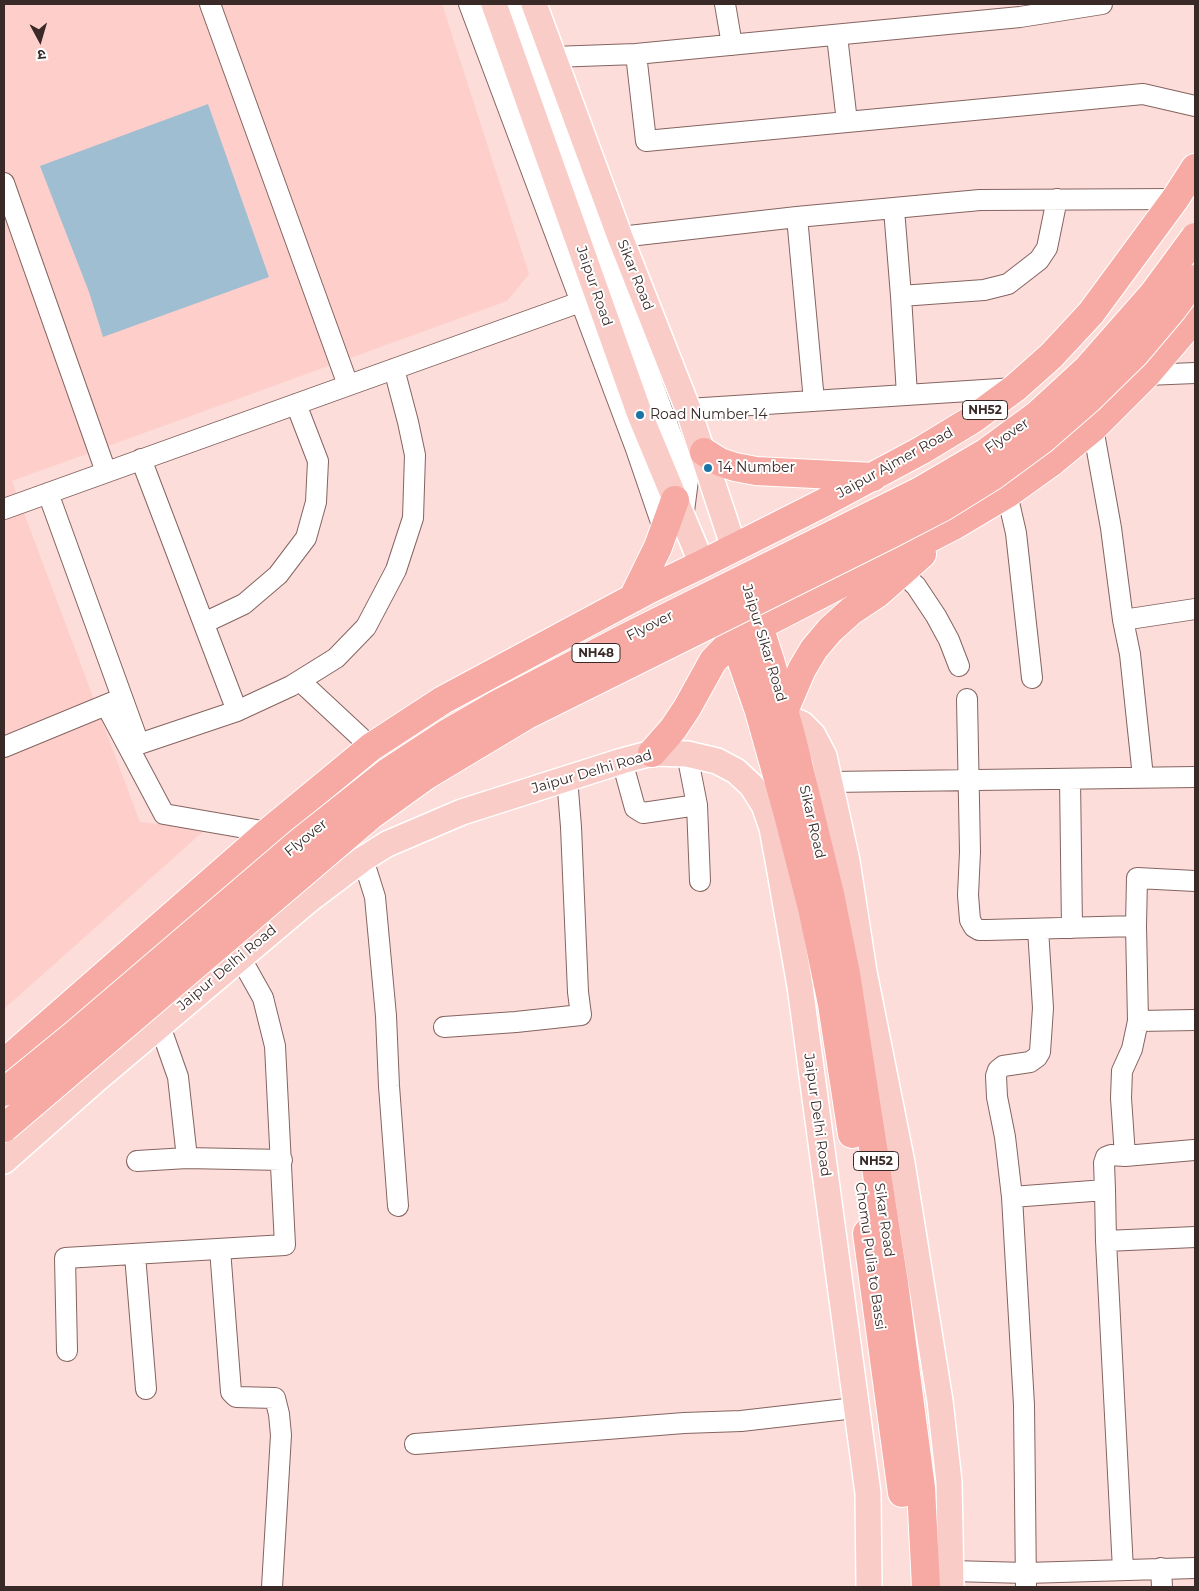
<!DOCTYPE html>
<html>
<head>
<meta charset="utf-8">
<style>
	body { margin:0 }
	#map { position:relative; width:1199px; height:1591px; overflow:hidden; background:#fcddd9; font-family:Montserrat,"Noto Sans Devanagari",sans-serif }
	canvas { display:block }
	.frame { position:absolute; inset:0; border:5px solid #392a28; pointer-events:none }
	.north { position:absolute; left:15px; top:15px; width:50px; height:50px; -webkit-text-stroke:4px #fff; paint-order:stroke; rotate:174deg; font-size:14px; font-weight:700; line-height:20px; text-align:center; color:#392a28 }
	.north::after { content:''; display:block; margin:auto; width:18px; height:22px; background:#392a28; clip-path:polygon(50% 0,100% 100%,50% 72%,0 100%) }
</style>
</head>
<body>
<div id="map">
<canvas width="1199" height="1591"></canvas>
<div class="frame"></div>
<div class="north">उ</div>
</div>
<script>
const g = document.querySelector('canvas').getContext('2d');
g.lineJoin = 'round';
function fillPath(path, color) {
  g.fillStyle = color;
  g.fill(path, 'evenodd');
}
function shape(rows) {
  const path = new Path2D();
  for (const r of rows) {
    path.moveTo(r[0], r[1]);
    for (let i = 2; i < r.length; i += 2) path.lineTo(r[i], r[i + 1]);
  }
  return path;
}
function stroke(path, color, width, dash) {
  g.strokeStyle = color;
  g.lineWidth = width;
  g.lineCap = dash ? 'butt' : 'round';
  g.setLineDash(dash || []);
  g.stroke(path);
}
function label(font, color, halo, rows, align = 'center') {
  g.font = font + ' Montserrat,sans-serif';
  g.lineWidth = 4;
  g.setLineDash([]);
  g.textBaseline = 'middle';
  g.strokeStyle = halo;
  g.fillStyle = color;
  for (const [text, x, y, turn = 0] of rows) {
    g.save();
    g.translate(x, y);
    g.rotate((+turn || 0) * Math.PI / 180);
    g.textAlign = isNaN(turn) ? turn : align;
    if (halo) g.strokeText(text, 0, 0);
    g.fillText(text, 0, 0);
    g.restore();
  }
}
fillPath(shape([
	[4,4,442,4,529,274,507,301,12,481,140,822,206,829,4,1009]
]), '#fecfca');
fillPath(shape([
	[208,104,269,277,103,337,89,292,40,166]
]), '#9fbed2');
const minor = shape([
	[210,4,348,385],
	[469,4,636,449,664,531],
	[512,4,688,480,683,519],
	[725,4,732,45],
	[1102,4,1020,17,636,54,646,141,1143,94,1195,106],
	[837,36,847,122],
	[553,57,636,54],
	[4,183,106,472],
	[894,209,901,296,907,395],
	[797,217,814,401],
	[620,237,797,217,980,200,1175,199],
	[901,296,984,290,1008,284,1039,260,1047,248,1057,199],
	[1146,375,1195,373],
	[688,409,1015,388],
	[1093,428,1111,528,1123,620,1130,654,1143,777],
	[48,493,139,744,237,711,141,459],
	[1007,494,1016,533,1032,678],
	[4,509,597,296],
	[901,572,916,586,936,616,949,640,959,666],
	[1123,620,1195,609],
	[204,623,244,604,278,575,306,538,316,502,318,461,296,404],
	[300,681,371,747],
	[967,699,970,852,968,895,970,920,974,927,979,930,987,930,1136,926,1137,878,1195,881],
	[106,705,164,814,268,832],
	[237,711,291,686,336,658,366,627,396,570,413,518,415,455,408,422,394,369],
	[4,747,118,700],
	[687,754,697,805,700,881],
	[622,761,635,808,643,813,697,805],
	[1070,779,1072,928],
	[831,782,1195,777],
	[363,859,375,897,386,1016,389,1086,398,1206],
	[1038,929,1043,1008,1040,1052,1037,1057,1030,1062,1003,1066,998,1070,996,1076,997,1097,1005,1137,1012,1197,1105,1190,1104,1163,1106,1157,1111,1155,1125,1156,1121,1098,1122,1071,1132,1049,1138,1021,1136,926],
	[1138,1021,1195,1020],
	[444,1027,516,1022,581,1015,578,992,571,827,567,778],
	[1125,1156,1194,1150],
	[187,1158,282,1160],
	[137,1161,187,1158,178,1077,160,1026],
	[1105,1190,1106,1241,1195,1237],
	[1012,1197,1024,1405,1026,1587],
	[1106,1241,1123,1570],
	[220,1249,231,1392,236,1397,275,1398,279,1414,281,1435,272,1587],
	[135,1255,146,1389],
	[67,1351,65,1258,285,1245,275,1046,263,998,240,957],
	[415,1444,684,1423,741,1421,855,1408],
	[1161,1568,1162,1587],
	[951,1571,1026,1573,1195,1568]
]);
const major = shape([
	[494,4,640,415,702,564],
	[534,4,620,237,688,409,734,548],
	[786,717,802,724,813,735,824,756,847,861,864,972,902,1163,940,1401,949,1482,951,1587],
	[4,1161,98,1078,310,899,363,859,387,844,462,812,622,761,652,753,687,754,717,761,736,771,752,786,764,805,772,828,779,866,800,986,868,1493,869,1587]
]);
const highway = shape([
	[704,452,720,462,735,467,756,471,873,477],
	[744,580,770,660,792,739,830,894,846,974,894,1283,921,1488,926,1587],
	[715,596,734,639,759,711,787,811,812,908,832,1004,852,1134],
	[633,598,658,547,675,500],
	[784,711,802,669,814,649,830,630,851,611,878,593,922,554],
	[652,753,673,729,687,708,713,661,734,639,955,525,1007,494,1053,461,1093,428,1146,375,1195,318],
	[4,1063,268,832,371,747,443,700,648,590,702,564,823,503,922,450,973,419,1015,388,1051,356,1091,313,1175,199,1195,168],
	[867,1233,902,1493]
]);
stroke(minor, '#856460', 22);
stroke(major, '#fff', 28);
stroke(highway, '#fff', 30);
stroke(minor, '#fff', 20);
stroke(major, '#faccc8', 25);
stroke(highway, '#f6aaa3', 28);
const highwayBridge = shape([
	[4,1092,75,1034,301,841,388,772,446,734,498,704,625,638,920,491,985,453,1037,415,1087,369,1153,294,1195,237],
	[4,1128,370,816,427,775,527,715,891,534,943,507,993,476,1042,440,1088,400,1135,354,1173,309,1195,279]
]);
stroke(highwayBridge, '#fff', 30, []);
stroke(highwayBridge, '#f6aaa3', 28);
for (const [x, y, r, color] of [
	[640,415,5,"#1a75a4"],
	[708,468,5,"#1a75a4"]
]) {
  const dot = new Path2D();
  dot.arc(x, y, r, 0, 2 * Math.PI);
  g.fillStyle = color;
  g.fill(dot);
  stroke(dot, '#fff', 2);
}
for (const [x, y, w] of [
	[985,410,45],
	[596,653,48],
	[876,1161,45]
]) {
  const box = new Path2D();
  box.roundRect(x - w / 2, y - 9.5, w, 19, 4);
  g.fillStyle = '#fff';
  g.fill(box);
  stroke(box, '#392a28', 1);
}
label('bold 12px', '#392a28', null, [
	["NH52",985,410],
	["NH48",596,653],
	["NH52",876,1161]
]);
label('14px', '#392a28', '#fff', [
	["Sikar Road",635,275,68],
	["Jaipur Road",594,286,71],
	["Flyover",1007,436,-35],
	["Jaipur Ajmer Road",895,463,-29],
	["Flyover",650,626,-27],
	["Jaipur Sikar Road",764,643,73],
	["Jaipur Delhi Road",592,772,-16],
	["Sikar Road",812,822,77],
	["Flyover",306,838,-39],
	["Jaipur Delhi Road",227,968,-40],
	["Jaipur Delhi Road",817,1115,82],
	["Sikar Road",884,1220,82],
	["Chomu Pulia to Bassi",870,1256,82]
]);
label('14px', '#392a28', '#fff', [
	["Road Number 14",650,415],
	["14 Number",718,468]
], 'left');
</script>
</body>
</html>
